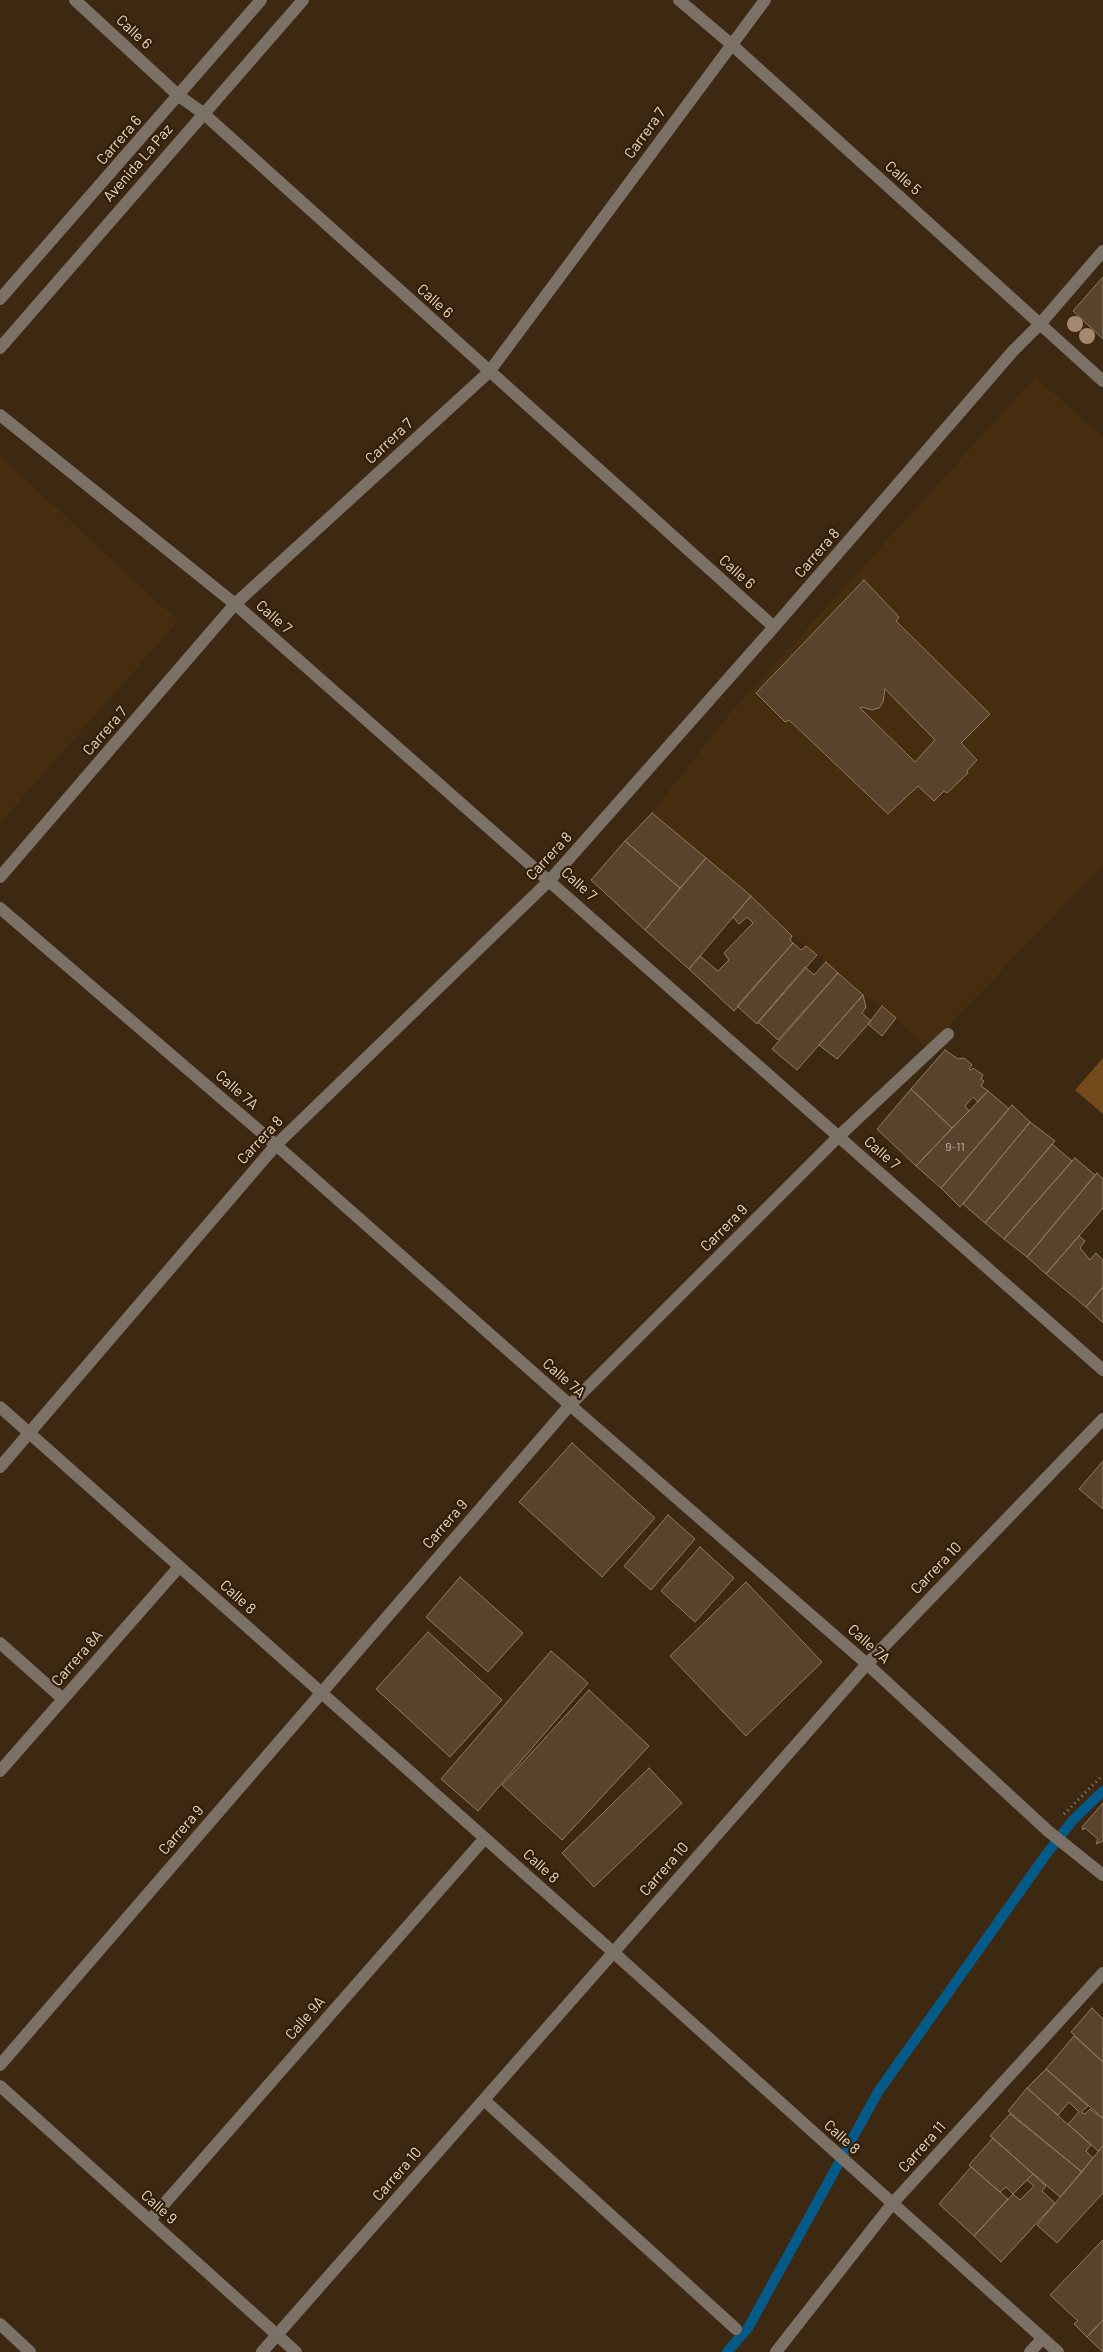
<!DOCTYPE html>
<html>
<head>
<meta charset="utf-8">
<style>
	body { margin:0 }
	canvas { display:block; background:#3d2811 }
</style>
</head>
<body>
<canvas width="1103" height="2352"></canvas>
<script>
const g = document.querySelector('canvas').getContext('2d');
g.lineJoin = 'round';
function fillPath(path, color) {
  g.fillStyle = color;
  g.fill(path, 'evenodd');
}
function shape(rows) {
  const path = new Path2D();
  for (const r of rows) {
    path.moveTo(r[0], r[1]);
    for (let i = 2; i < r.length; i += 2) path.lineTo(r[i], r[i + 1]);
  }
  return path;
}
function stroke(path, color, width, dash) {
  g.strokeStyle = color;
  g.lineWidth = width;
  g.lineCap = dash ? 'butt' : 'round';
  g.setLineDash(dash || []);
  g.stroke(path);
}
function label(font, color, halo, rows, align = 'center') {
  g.font = font + ' Barlow,sans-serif';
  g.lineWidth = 4.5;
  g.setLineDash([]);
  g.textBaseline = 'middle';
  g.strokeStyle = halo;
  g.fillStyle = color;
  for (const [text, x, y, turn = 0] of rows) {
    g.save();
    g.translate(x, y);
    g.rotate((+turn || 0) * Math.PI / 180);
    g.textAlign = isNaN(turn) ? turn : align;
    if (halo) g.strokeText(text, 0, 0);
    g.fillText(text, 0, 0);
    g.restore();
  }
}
fillPath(shape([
	[1035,377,1103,437,1103,865,927,1048,882,1006,863,995,826,962,792,936,751,896,652,813,727,717],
	[0,456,178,621,0,823]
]), '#462d0f');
fillPath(shape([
	[1103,1058,1103,1114,1075,1090]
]), '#734a19');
stroke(shape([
	[727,2352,748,2328,878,2092,1045,1856,1073,1820,1103,1791]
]), '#045b89', 10);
const building = shape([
	[1103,277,1103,339,1073,311,1103,277],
	[864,580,899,617,896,621,990,714,961,743,977,760,967,771,968,773,947,793,944,791,934,801,918,786,888,814,789,720,785,722,756,693,864,580],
	[885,689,935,740,915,762,860,708,862,707,872,710,879,708,883,702,885,689],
	[652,813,706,858,680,888,625,841,652,813],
	[625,841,680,888,645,930,591,880,625,841],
	[706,858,751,896,689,969,645,930,706,858],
	[751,896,792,936,790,940,793,943,734,1011,689,969,700,956,718,971,729,960,724,953,753,923,747,917,739,924,733,917,751,896],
	[793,943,801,950,806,946,817,955,757,1024,737,1006,793,943],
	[826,962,838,973,778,1040,758,1022,805,967,814,975,826,962],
	[838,973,863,995,797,1070,772,1049,838,973],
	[863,995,866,1007,862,1013,871,1021,837,1059,819,1045,863,995],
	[882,1006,896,1018,882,1036,868,1024,882,1006],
	[945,1050,958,1059,964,1058,972,1065,969,1069,971,1070,973,1068,983,1075,981,1079,984,1081,981,1086,988,1091,978,1102,973,1097,965,1106,969,1111,952,1128,911,1089,945,1050],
	[911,1089,952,1128,916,1166,877,1129,911,1089],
	[988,1091,1009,1109,941,1188,916,1166,988,1091],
	[1012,1105,1030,1122,960,1207,941,1188,1012,1105],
	[1030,1122,1055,1141,985,1223,963,1204,1030,1122],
	[1052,1144,1072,1161,1004,1239,985,1223,1052,1144],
	[1075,1158,1095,1175,1027,1257,1004,1239,1075,1158],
	[1097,1173,1103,1179,1103,1208,1046,1274,1027,1257,1097,1173],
	[1079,1236,1085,1241,1080,1248,1090,1260,1096,1253,1103,1260,1103,1287,1086,1307,1046,1274,1079,1236],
	[1103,1287,1103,1323,1086,1307,1103,1287],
	[572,1443,655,1518,602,1577,519,1502,572,1443],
	[1103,1461,1103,1509,1079,1489,1103,1461],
	[668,1515,695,1539,651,1590,624,1566,668,1515],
	[700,1547,734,1578,695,1622,661,1591,700,1547],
	[460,1577,523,1633,488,1672,426,1617,460,1577],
	[746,1582,822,1662,746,1736,670,1656,746,1582],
	[428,1632,502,1700,450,1757,376,1689,428,1632],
	[551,1651,588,1683,478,1811,441,1779,551,1651],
	[589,1690,649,1746,562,1840,502,1785,589,1690],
	[649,1768,682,1803,594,1887,562,1853,649,1768],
	[1103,1803,1103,1841,1096,1844,1098,1839,1085,1828,1083,1830,1082,1827,1103,1803],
	[1092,2008,1103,2019,1103,2062,1071,2032,1092,2008],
	[1074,2036,1103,2062,1103,2118,1046,2069,1074,2036],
	[1046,2069,1088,2106,1081,2112,1085,2114,1090,2109,1103,2119,1103,2146,1098,2151,1068,2124,1079,2112,1069,2102,1058,2115,1027,2088,1046,2069],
	[1027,2088,1091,2145,1086,2151,1093,2158,1082,2172,1008,2111,1027,2088],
	[1010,2114,1082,2172,1060,2197,990,2136,1010,2114],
	[993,2138,1033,2174,1013,2194,1006,2187,1000,2192,969,2165,993,2138],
	[1103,2146,1103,2193,1057,2243,1037,2225,1103,2146],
	[971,2167,1008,2199,974,2236,939,2204,971,2167],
	[1033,2174,1046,2186,1042,2191,1055,2203,1001,2262,974,2236,1013,2194,1020,2200,1034,2186,1027,2180,1033,2174],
	[1103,2240,1103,2320,1087,2337,1074,2324,1078,2321,1050,2295,1103,2240],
	[1103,2320,1103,2352,1087,2337,1103,2320]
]);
fillPath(building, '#59432c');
stroke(building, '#937a61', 1);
stroke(shape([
	[1064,1814,1103,1775]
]), '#968573', 3, [1, 4]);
stroke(shape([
	[75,0,179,96,203,113,774,627],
	[679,0,731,44,1103,381],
	[0,299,261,0],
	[0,348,303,0],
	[0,415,235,604,1103,1370],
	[0,877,235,604,489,372,765,0],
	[0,908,276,1145,570,1405,867,1664,1048,1831,1103,1875],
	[0,1407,613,1952,1058,2352],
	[0,1467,276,1145,550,880,774,627,1013,351,1040,324,1103,251],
	[0,1643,63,1699],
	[0,1771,179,1567],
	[0,2065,570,1405,839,1136,948,1034],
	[0,2086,296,2352],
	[484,2100,736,2329],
	[150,2220,485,1838],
	[0,2324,30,2352],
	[262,2352,867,1664,1103,1419],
	[776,2352,892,2204,1103,1973],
	[1030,2352,1042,2339]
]), '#7c7166', 12);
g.fillStyle = '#a4896e';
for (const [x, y] of [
	[1075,324],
	[1087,336]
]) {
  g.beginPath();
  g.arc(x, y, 8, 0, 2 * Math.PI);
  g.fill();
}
label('12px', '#c3b4a3', null, [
	["9-11",955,1147]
]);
label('15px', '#e6d9cb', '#321e07', [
	["Calle 6",134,32,43],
	["Carrera 7",645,133,-54],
	["Carrera 6",119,140,-49],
	["Avenida La Paz",138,163,-49],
	["Calle 5",903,178,42],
	["Calle 6",435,301,42],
	["Carrera 7",389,441,-43],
	["Carrera 8",817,553,-49],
	["Calle 6",737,572,42],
	["Calle 7",274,617,41],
	["Carrera 7",105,731,-49],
	["Carrera 8",549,856,-47],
	["Calle 7",579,884,42],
	["Calle 7A",237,1090,41],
	["Carrera 8",260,1140,-47],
	["Calle 7",882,1153,41],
	["Carrera 9",724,1228,-45],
	["Calle 7A",564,1378,41],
	["Carrera 9",445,1524,-49],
	["Carrera 10",936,1568,-46],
	["Calle 8",238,1597,42],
	["Calle 7A",869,1644,42],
	["Carrera 8A",77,1658,-49],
	["Carrera 9",181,1830,-49],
	["Calle 8",541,1866,42],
	["Carrera 10",664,1869,-49],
	["Calle 9A",305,2018,-49],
	["Calle 8",842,2137,42],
	["Carrera 11",922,2147,-48],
	["Carrera 10",397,2174,-49],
	["Calle 9",159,2207,42]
]);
</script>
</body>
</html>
